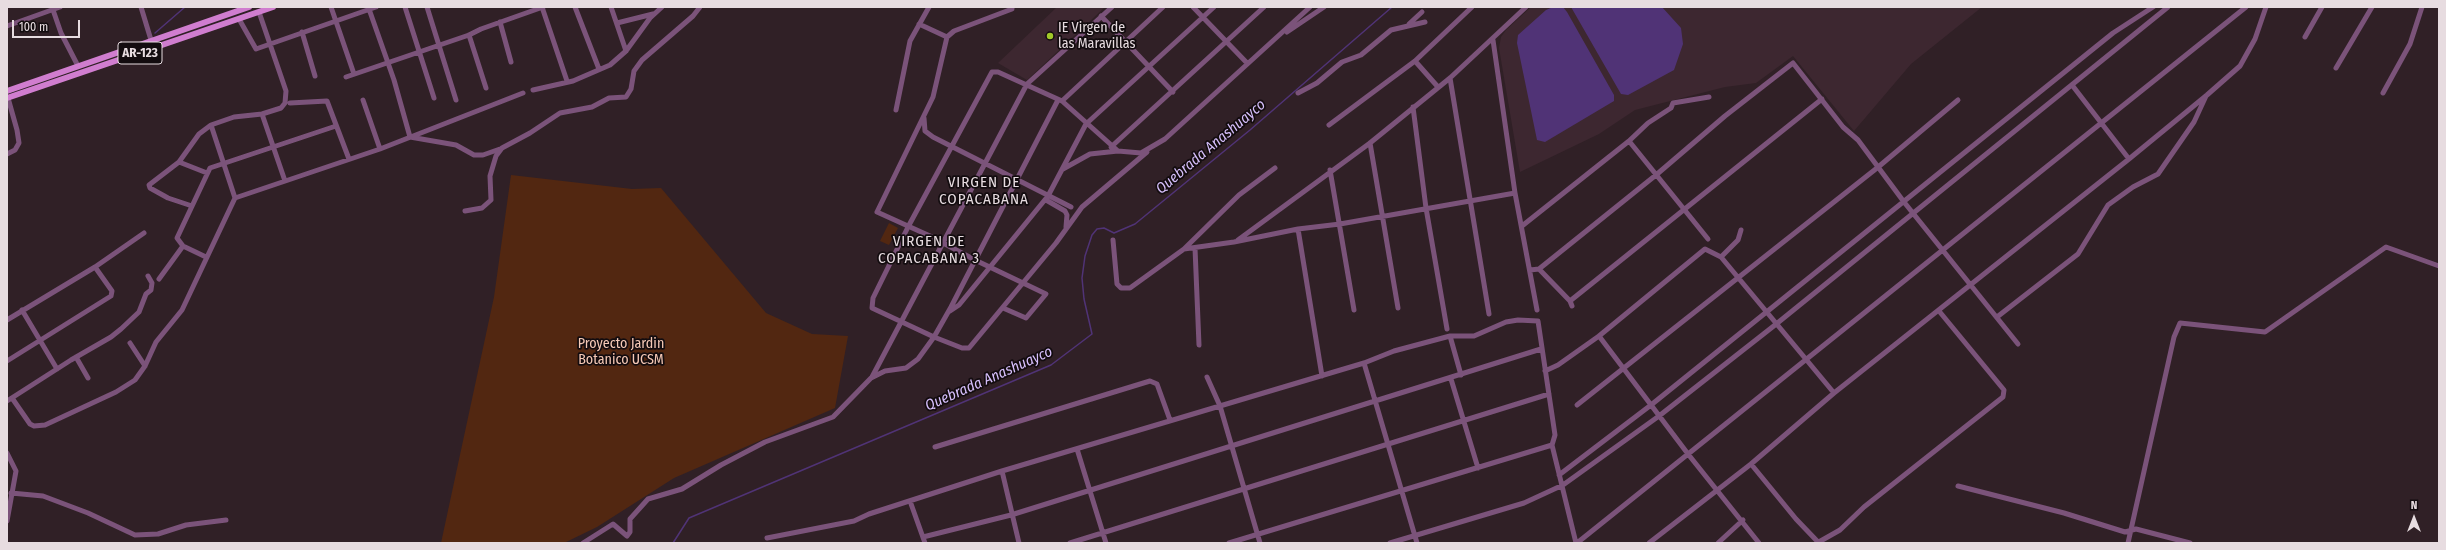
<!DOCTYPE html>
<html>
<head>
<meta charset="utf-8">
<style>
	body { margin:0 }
	#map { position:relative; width:2446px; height:550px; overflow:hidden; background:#302026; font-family:"Fira Sans Condensed",sans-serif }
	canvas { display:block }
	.frame { position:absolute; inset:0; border:8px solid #e7dce0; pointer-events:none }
	.north { position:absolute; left:2394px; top:498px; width:40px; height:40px; -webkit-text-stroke:3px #130c0f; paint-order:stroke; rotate:0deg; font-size:11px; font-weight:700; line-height:16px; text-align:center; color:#e7dce0 }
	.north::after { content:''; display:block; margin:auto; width:14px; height:18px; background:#e7dce0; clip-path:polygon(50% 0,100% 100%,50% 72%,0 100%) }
	.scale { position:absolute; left:12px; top:20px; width:68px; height:18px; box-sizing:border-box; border:2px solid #e7dce0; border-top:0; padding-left:5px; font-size:12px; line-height:14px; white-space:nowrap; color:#e7dce0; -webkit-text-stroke:3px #130c0f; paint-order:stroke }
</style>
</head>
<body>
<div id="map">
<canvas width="2446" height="550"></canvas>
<div class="frame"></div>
<div class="north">N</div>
<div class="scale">100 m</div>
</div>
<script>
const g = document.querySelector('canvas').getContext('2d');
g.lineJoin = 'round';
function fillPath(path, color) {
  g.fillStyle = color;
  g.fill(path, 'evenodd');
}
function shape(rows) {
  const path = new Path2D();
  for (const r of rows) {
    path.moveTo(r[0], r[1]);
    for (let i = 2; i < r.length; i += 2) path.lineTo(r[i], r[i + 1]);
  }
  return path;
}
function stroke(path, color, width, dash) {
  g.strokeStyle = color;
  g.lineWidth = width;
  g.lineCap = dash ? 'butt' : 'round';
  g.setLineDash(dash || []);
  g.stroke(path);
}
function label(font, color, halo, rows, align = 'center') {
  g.font = font + ' "Fira Sans Condensed",sans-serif';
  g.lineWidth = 3.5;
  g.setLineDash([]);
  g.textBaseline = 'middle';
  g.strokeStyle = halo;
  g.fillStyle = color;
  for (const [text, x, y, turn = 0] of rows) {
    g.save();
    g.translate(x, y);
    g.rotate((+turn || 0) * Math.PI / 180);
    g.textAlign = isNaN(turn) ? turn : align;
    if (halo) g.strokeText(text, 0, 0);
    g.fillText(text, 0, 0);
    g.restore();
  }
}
fillPath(shape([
	[1057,7,1105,7,1027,80,998,63],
	[1531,7,1982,7,1911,64,1854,131,1793,56,1756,83,1725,87,1635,110,1599,134,1520,172,1499,48,1501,37,1506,30]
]), '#3d2730');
fillPath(shape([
	[511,175,632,189,661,188,766,313,812,334,848,336,835,408,674,478,597,527,564,543,441,543,494,297],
	[889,223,898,228,889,245,880,241]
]), '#522711');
fillPath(shape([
	[1553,7,1563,7,1567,12,1614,95,1614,101,1545,142,1537,140,1517,43,1518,35,1546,10],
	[1571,7,1662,7,1681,28,1683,44,1674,70,1628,95,1621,94]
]), '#503376');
stroke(shape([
	[155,33,185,7],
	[673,543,689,518,1051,365,1092,334,1084,299,1082,278,1085,256,1092,235,1097,229,1104,228,1114,233,1135,224,1250,130,1392,7]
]), '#503376', 1.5);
stroke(shape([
	[52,7,61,33,78,66],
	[141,7,151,40],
	[331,7,354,74],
	[405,7,434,98],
	[427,7,456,100],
	[542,7,567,81],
	[575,7,599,69],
	[611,7,626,51],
	[1193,7,1247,63],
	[369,9,394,80,410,137,456,145,474,155,483,155,500,149],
	[1101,16,1173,92],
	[239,19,256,49,376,7],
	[500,22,511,62],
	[617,23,653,14],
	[919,24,947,37],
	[1409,24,1422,12],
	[7,26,60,7],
	[302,32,315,76],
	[1287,32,1324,7],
	[469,35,486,88],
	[2305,37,2322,7],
	[1493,40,1515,193,1537,310],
	[1415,61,1438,87],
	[2336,68,2372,7],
	[346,77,469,35,481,29,543,7],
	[1450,78,1489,314],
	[2072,85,2129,159],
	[533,90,573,81,610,65,626,51,650,18,662,7],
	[1298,93,1317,83,1342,62,1361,55,1391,30,1425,22],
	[2383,93,2410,44,2422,7],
	[363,100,380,149],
	[1062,101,1163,7],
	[290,103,327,101,349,159],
	[1413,107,1426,208,1447,329],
	[896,110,910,41,929,7],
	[262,114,285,181],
	[924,118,925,131,933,137,1071,207],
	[211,125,235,198],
	[1329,125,1415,61,1472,7],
	[1629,141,1708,239],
	[1370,143,1398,308],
	[1111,147,1264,7],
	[1147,152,1082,207,1056,243,969,348,962,348,934,337,872,308,873,298,908,227,992,72,998,72,1062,101,1118,151,1141,153,1165,139,1310,7],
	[7,154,15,150,19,143,17,130,8,98],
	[179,162,207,173],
	[1063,169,1090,154,1118,151],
	[1330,170,1354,310],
	[1046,200,1065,211,1067,215,1066,227],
	[192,206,168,198,150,188,149,185,179,162,199,134,211,125,234,117,262,114,281,108,285,103,286,91,259,12],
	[465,211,482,208,491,200,490,176,496,156,502,148,530,133,560,113,592,107,609,98,626,97,631,89,634,71,642,60,693,16,700,7],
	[1522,226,1629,141,1648,123,1671,108,1673,103,1709,97],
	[1298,229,1322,376],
	[1113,240,1117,284,1121,288,1130,288,1184,249,1234,242,1298,229,1340,224,1515,193],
	[1238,240,1370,143,1450,78,1526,7],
	[1195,248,1199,345],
	[1184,249,1239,195,1275,168],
	[206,257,183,246,177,238,210,168,336,126],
	[1721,257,1738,240,1741,230],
	[1539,269,1656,175,1725,116,1793,63,1843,127,1858,140,1904,202,2018,344],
	[1530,270,1539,269,1570,301,1572,306],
	[159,279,183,246],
	[1570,301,1822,99],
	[1003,308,1026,318,1046,294,975,260,930,236,877,212,933,97,947,37,954,31,1012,9,1012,7],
	[22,310,57,369],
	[950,311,959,305,1048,196,1086,124,1214,7],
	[1997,317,2078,254,2108,205,2133,187,2158,174,2194,122,2206,96],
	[7,320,95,267,144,233],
	[1450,336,1461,375],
	[1599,336,1705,249,1721,257,1834,393],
	[130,343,145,366],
	[76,357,88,378],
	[7,361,111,296,112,291,95,267],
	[1364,363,1417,543],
	[1545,371,1558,365,1599,336,1688,454,1759,543],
	[872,377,1027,84,1112,7],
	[1207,377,1220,406,1260,543],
	[1451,379,1478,468],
	[12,398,30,424,34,426,45,425,116,392,135,380,145,366,156,342,182,310,235,198,380,149,523,93],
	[7,401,71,360,111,337,121,329,139,312,146,294,151,290,152,283,148,276],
	[1577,405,1877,168,1958,100],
	[935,447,1150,381,1157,384,1170,420],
	[1077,449,1106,543],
	[7,453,16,471,7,521],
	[1751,464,1796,519,1818,542],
	[1002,471,1019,543],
	[1559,475,1651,405,2113,33,2153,7],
	[1958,486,2064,513,2125,532,2136,529,2190,543],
	[11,493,43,496,88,513,135,535,158,534,186,525,226,520],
	[910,501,925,543],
	[923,537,1011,515,1541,349],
	[767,538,854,521,869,514,1002,471,1364,363,1394,351,1450,336,1474,336,1506,322,1518,320,1538,321,1555,435,1552,445,1576,543],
	[583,543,613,524,627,536,630,532,630,519,648,499,682,489,721,465,765,442,833,417,871,378,885,371,906,368,918,359,934,337,951,307,1058,100],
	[1070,543,1549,394],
	[1229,543,1552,445],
	[1390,543,1524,503,1563,485,1659,416,1775,325,2168,7],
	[1577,543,2246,7],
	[1649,543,1751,464,1834,393,2129,159,2207,95,2240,66,2255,39,2266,7],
	[1718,543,1743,520],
	[1817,543,1840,530,1864,507,2003,397,2004,390,1939,311],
	[2128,543,2174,337,2180,323,2265,332,2386,247,2439,266]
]), '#7b537a', 5);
stroke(shape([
	[7,91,249,7],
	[7,98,273,7]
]), '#d07dcf', 6);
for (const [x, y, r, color] of [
	[1050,36,4,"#a1c929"]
]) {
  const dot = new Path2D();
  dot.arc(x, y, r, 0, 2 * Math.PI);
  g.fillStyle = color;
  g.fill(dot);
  stroke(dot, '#130c0f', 1.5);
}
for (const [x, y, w] of [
	[140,53,44]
]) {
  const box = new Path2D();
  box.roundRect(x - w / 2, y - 11, w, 22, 3);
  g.fillStyle = '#130c0f';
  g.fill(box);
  stroke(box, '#e7dce0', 1);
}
label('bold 13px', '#e7dce0', null, [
	["AR-123",140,53]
]);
label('14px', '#e7dce0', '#130c0f', [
	["IE Virgen de",1058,28],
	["las Maravillas",1058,44]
], 'left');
label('14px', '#f6c9b6', '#130c0f', [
	["Proyecto Jardin",621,344],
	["Botanico UCSM",621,360]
]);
label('italic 15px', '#d6bffb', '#130c0f', [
	["Quebrada Anashuayco",1211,147,-40],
	["Quebrada Anashuayco",989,379,-24]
]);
g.letterSpacing = '1px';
label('15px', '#e7dce0', '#130c0f', [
	["VIRGEN DE",984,183],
	["COPACABANA",984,200],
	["VIRGEN DE",929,242],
	["COPACABANA 3",929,259]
]);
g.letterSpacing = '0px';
</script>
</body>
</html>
